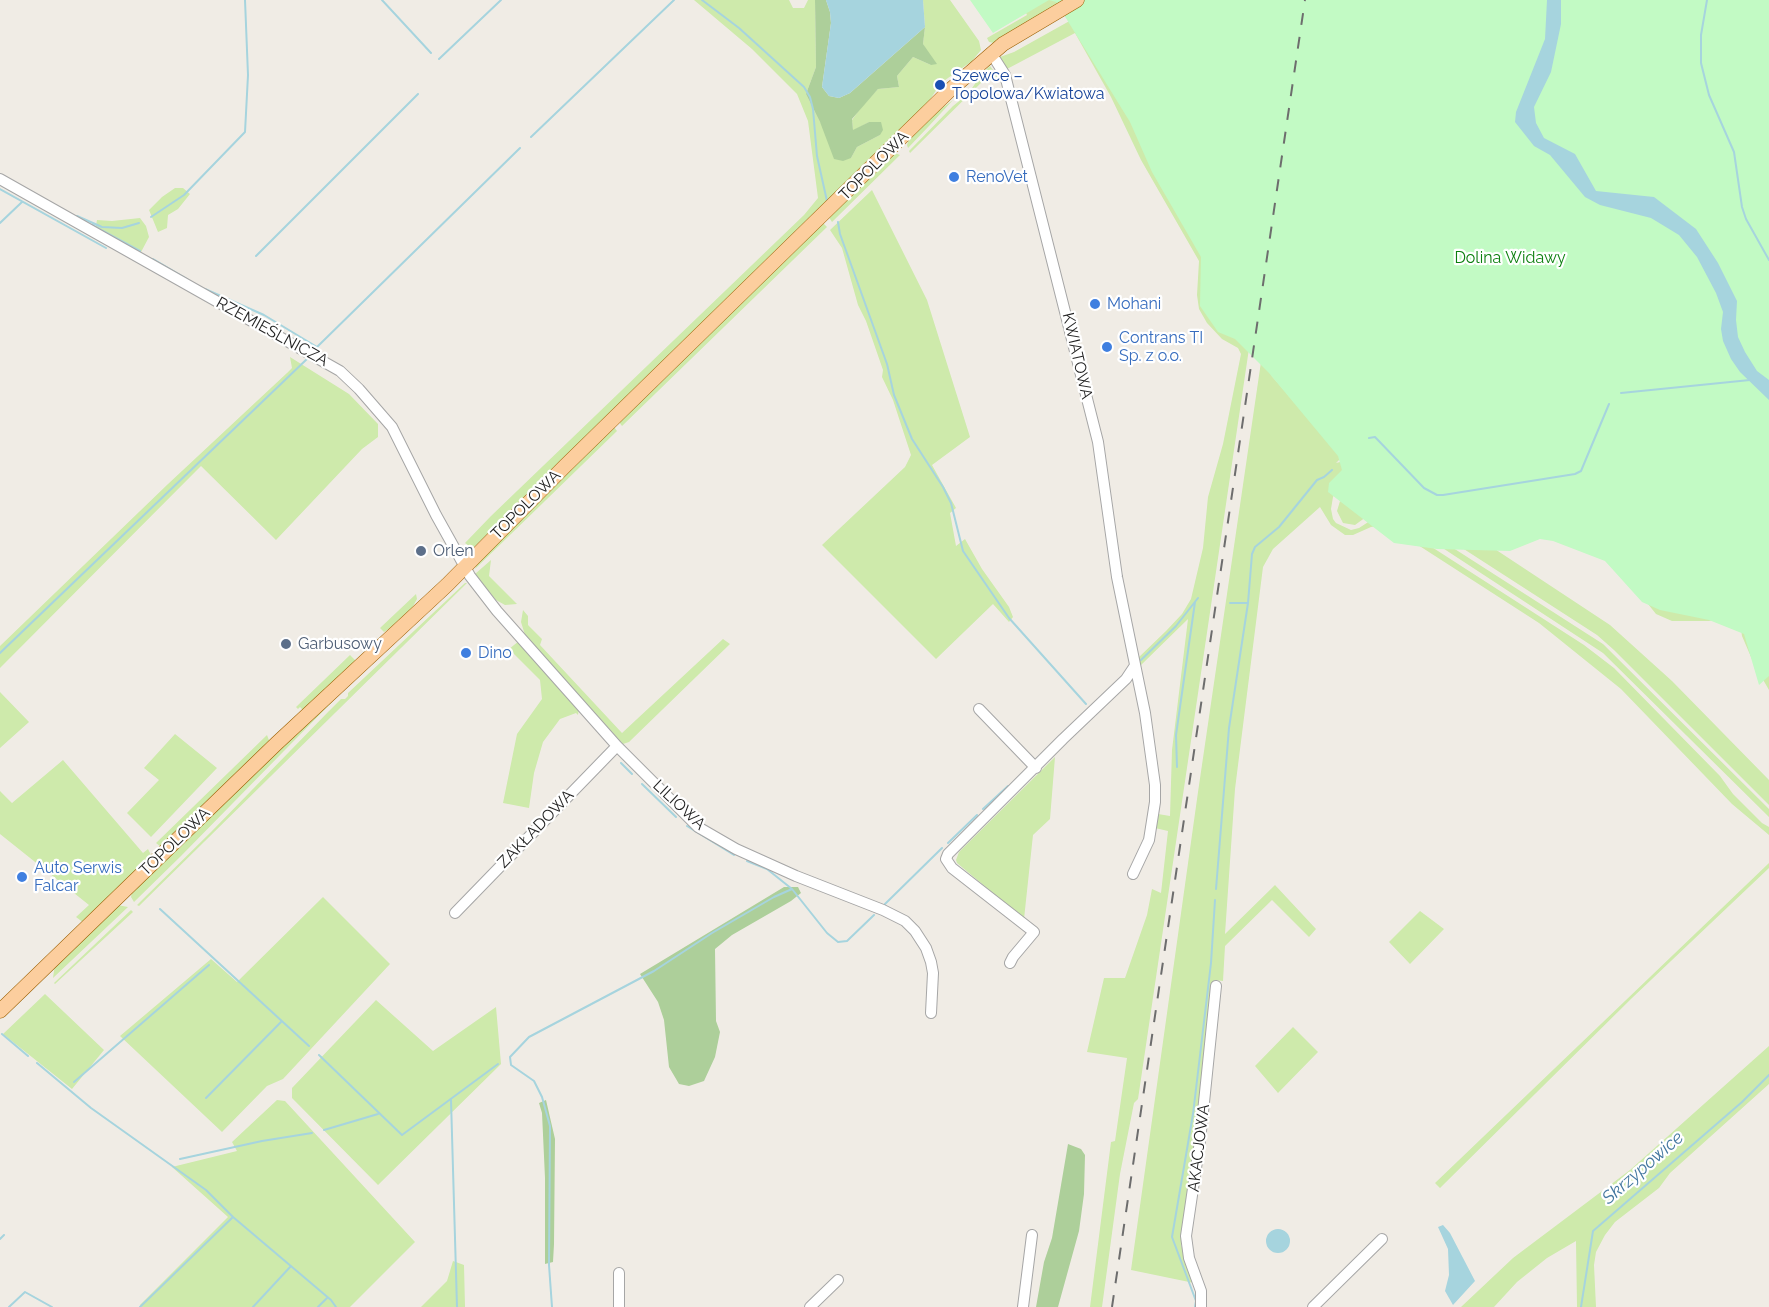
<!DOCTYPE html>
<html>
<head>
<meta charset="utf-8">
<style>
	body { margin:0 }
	canvas { display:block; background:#f0ece5 }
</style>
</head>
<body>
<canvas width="1769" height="1307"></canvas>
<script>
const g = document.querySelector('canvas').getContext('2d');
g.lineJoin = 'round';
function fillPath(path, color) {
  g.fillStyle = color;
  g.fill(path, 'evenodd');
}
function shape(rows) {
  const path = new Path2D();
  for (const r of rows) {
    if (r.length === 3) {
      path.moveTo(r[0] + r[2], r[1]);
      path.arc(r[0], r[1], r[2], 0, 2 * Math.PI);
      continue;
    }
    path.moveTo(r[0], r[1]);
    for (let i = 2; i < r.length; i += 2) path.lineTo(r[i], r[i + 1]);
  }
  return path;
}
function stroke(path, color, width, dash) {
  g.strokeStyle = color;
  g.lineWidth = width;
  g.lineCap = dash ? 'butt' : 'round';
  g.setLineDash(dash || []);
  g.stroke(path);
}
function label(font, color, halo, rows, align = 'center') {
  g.font = font + ' Raleway,sans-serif';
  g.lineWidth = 4.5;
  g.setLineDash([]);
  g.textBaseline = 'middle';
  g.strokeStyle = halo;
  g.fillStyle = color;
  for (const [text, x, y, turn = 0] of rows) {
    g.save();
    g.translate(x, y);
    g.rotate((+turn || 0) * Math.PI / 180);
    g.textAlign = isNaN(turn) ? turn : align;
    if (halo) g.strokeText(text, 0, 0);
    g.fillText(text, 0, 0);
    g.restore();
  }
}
fillPath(shape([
	[694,0,789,0,793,8,804,8,808,0,815,0,816,67,806,94,820,122,851,158,857,147,880,135,869,122,853,131,852,120,862,106,878,89,899,87,897,76,913,57,931,65,923,44,925,27,923,0,950,0,979,41,981,50,972,61,941,83,921,113,680,349,474,547,469,546,465,543,491,516,804,215,818,198,808,121,797,94,752,49],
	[1020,0,1068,0,1000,41,994,43,989,42,987,38,1027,15],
	[1314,0,1769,644,1769,690,1754,664,1742,636,1740,623,1723,618,1709,621,1672,621,1656,614,1628,579,1586,541,1466,530,1610,625,1672,681,1769,780,1769,805,1614,650,1597,635,1408,513,1269,373,1330,442,1341,458,1336,463,1340,462,1342,464,1345,462,1337,490,1333,497,1331,509,1333,519,1336,523,1351,530,1359,528,1376,517,1396,524,1584,645,1614,668,1720,776,1733,794,1762,823,1769,827,1769,835,1732,804,1621,689,1539,623,1387,525,1371,527,1353,535,1345,535,1331,525,1320,507,1273,549,1263,567,1235,789,1225,934,1275,885,1316,929,1309,937,1272,900,1225,946,1223,981,1214,980,1181,1245,1194,1283,1131,1270,1198,792],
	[1082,14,1255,308,1138,1099,1134,1103,1120,1174,1102,1307,1090,1307,1111,1142,1115,1141,1127,1058,1087,1052,1104,978,1125,978,1147,915,1152,889,1161,893,1168,831,1155,828,1158,814,1170,816,1172,750,1188,619,1140,666,1138,658,1166,631,1182,614,1191,599,1203,548,1208,497,1223,444,1241,354,1238,348,1222,339,1207,323,1199,309,1197,295,1199,261,1141,160,1111,97,1075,33,1007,69,1001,60,1000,57,1014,52],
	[990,66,999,78,990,74,910,153,909,151,953,106,968,94,983,72],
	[953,100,929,126,908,148,907,145,910,136,926,120],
	[895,153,900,155,832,222,828,216,892,154],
	[175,188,183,188,190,194,178,209,168,215,167,228,158,232,149,210,162,197],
	[872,190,927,300,970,437,932,465,956,508,950,513,956,546,965,539,982,569,1009,607,1013,617,1009,622,993,604,936,659,822,545,905,467,911,455,893,400,882,377,883,370,866,321,858,305,842,248,830,230],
	[140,218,146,226,149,237,140,254,95,231,97,220,112,221],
	[823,223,827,227,622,426,619,422],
	[290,357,349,394,378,424,378,437,362,449,276,540,201,466,0,668,0,646,168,484,287,373,292,368],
	[614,427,617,431,475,569,478,562,535,506,561,477],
	[1340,501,1366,517,1355,525,1343,523,1337,511],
	[1406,524,1422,528,1603,644,1769,809,1769,817,1603,653],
	[491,560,489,576,517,604,505,605,496,600,475,574],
	[465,583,467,583,139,906,137,905,211,832,329,711,341,699,345,699,348,696,348,693],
	[416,594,417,599,412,608,390,628,384,632,380,628],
	[523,610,528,616,528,625,542,639,540,645,622,733,723,639,730,644,629,742,623,744,525,635,521,622],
	[519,641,579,708,578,715,576,713,560,719,543,742,534,773,529,808,503,803,517,734,542,699,540,680,513,653,504,653],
	[350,655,357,662,303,710,300,707,298,709,296,707],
	[0,692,29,722,0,748],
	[333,701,181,856,134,902,131,897,132,892,309,719],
	[175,734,217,768,151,837,127,813,159,780,144,768],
	[267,735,270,743,161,847,156,843],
	[1055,757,1050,819,1033,835,1024,919,957,863,956,860,959,852],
	[63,760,143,853,148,849,151,855,150,859,84,923,76,917,89,905,0,834,0,791,12,803],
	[1769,863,1769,868,1632,998,1440,1188,1435,1183],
	[323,897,390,964,283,1079,267,1086,222,1132,120,1036,211,959,237,982],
	[117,905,128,907,53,978,55,964],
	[131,910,133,912,55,984,54,983],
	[1420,911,1444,929,1410,964,1389,942],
	[45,994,104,1050,72,1089,3,1034],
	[376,1000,433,1051,496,1007,501,1064,378,1185,292,1098,292,1088],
	[1293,1027,1318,1052,1278,1093,1255,1066],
	[1769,1046,1769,1084,1670,1173,1659,1188,1615,1222,1605,1235,1596,1252,1594,1265,1596,1307,1577,1307,1576,1241,1547,1258,1517,1282,1494,1307,1461,1307,1513,1258,1630,1170],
	[277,1100,285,1101,415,1242,350,1307,142,1307,140,1305,228,1217,172,1167,237,1151,232,1142],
	[453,1261,464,1265,465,1307,421,1307,447,1281]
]), '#ceeaab');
fillPath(shape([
	[815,0,826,0,830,12,831,23,822,87,829,96,839,98,850,93,925,27,923,44,937,64,931,65,913,57,897,76,899,87,878,89,852,119,853,130,869,122,881,122,883,130,880,135,857,147,851,158,843,161,834,159,820,122,806,94,816,67],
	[784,887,798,887,801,893,791,901,732,935,715,949,716,1021,720,1032,715,1057,704,1081,689,1086,679,1084,669,1067,664,1020,658,1002,640,974],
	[546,1100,555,1139,554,1244,553,1262,545,1264,545,1178,542,1113,539,1103],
	[1068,1144,1081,1149,1085,1155,1084,1194,1079,1231,1058,1307,1036,1307,1044,1262,1052,1238]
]), '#adcf9a');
fillPath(shape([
	[970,0,1769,0,1769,676,1759,685,1744,634,1709,620,1660,610,1642,602,1605,561,1553,541,1540,539,1510,551,1437,549,1394,543,1328,492,1329,483,1342,470,1338,456,1269,373,1235,339,1218,332,1200,306,1201,257,1152,172,1130,122,1056,2,1049,0,993,33]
]), '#c2fac4');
fillPath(shape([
	[826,0,923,0,925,27,850,93,839,98,829,96,822,87,831,23,830,12],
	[1547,0,1561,0,1561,24,1551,72,1534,107,1536,123,1544,138,1575,154,1596,191,1654,197,1696,229,1718,263,1737,301,1736,320,1738,337,1745,352,1757,371,1769,380,1769,400,1740,372,1731,359,1723,341,1721,329,1723,312,1716,293,1697,257,1679,235,1651,218,1600,205,1585,197,1550,155,1534,146,1515,122,1516,112,1545,39],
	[1443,1225,1450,1233,1475,1281,1453,1305,1445,1291,1449,1275,1448,1249,1438,1227],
	[1278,1241,12]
]), '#a6d4de');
stroke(shape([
	[382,0,431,53],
	[702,0,739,28,804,87,810,97,813,109,817,156,827,201],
	[1707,0,1701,35,1701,63,1709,95,1734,152,1742,207,1746,219,1769,260],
	[439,59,501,0],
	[531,137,674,0],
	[0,189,106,248],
	[77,216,102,227,122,228,139,223],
	[151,217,184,195,245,132,248,75,245,0],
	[838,222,840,234,887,364,894,395,912,439,943,487,951,503,963,551,1009,618,1086,704],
	[0,223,22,202],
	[92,225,140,251],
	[256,256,418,94],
	[153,259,187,279],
	[205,289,264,315,317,347,520,148],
	[1621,393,1750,380],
	[1369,438,1375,437,1424,488,1437,495,1443,495,1575,474,1581,471,1609,404],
	[1230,603,1248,603],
	[0,653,308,358],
	[1141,660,1176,626,1198,598],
	[621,763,632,774],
	[1177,767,1176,735,1195,602],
	[642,784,676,817],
	[983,809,1008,786],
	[687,826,734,855],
	[948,843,977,815],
	[747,861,767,869,792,889],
	[1216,889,1229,728,1248,603,1252,554,1255,547,1279,527,1317,480,1324,477,1332,470],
	[885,904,942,848],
	[160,909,309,1046],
	[2,1034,28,1056],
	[319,1055,402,1135,498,1064],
	[37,1063,91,1108,206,1190,233,1217],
	[74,1082,209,965],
	[206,1098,281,1022],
	[451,1100,457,1307],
	[324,1130,378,1114],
	[180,1159,262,1141,312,1133],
	[0,1239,4,1235],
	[9,1307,25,1292,52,1307],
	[140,1307,233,1217,331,1300,336,1307],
	[253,1307,291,1266],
	[318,1307,327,1298],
	[552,1307,549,1265,550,1126,542,1097,534,1081,511,1065,510,1057,529,1037,654,971,712,933,774,897,792,889,827,933,838,942,847,941,874,915],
	[1195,1307,1196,1301,1172,1237,1193,1114,1211,963,1215,900],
	[1581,1307,1593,1231,1742,1102,1769,1075]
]), '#a6d4de', 2);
const minor = shape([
	[991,53,1005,75,1098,442,1117,577,1145,713,1155,785,1155,802,1149,840,1133,874],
	[0,179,340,371,359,389,392,427,436,515,470,576,497,611,617,746,698,827,736,849,796,876,883,910,905,921,915,931,926,948,931,962,933,973,931,1013],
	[979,709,1036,768],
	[455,913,617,746],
	[1010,963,1013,957,1034,932,952,868,946,859,948,854,1063,739,1126,679,1134,667],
	[619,1273,619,1307],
	[810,1307,838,1280],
	[1023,1307,1032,1235],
	[1201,1307,1201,1291,1189,1258,1186,1236,1200,1141,1216,986],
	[1313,1307,1382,1239]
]);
const major = shape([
	[0,1011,277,743,447,585,565,466,949,91,1003,44,1077,0]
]);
stroke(minor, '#a6a6a6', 12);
stroke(major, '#9a5f00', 15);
stroke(minor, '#fff', 10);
stroke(major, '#fcce9e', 14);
stroke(shape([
	[1112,1307,1305,0]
]), '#6d6d6d', 2, [12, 12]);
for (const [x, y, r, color] of [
	[940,85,6,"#1a4fb4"],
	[954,177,6,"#3f7fe0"],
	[1095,304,6,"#3f7fe0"],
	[1107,347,6,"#3f7fe0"],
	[421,551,6,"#5c6f8a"],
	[286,644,6,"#5c6f8a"],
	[466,653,6,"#3f7fe0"],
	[22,877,6,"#3f7fe0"]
]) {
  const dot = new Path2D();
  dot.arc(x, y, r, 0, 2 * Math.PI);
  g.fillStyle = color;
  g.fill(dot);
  stroke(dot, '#fff', 2);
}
label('16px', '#164399', '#fff', [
	["Szewce –",952,76],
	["Topolowa/Kwiatowa",952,94]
], 'left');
label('16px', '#1f1f1f', '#fff', [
	["TOPOLOWA",874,166,-45],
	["RZEMIEŚLNICZA",272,332,29],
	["KWIATOWA",1077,356,77],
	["TOPOLOWA",526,505,-45],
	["LILIOWA",679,805,43],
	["ZAKŁADOWA",536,829,-46],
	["TOPOLOWA",175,842,-44],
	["AKACJOWA",1199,1148,-83]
]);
label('16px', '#366cbe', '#fff', [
	["RenoVet",966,177],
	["Mohani",1107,304],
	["Contrans TI",1119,338],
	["Sp. z o.o.",1119,356],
	["Dino",478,653],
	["Auto Serwis",34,868],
	["Falcar",34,886]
], 'left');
label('16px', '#0b7f0e', '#fff', [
	["Dolina Widawy",1510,258]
]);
label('16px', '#4e5e75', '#fff', [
	["Orlen",433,551],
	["Garbusowy",298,644]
], 'left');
label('italic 18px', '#4478a0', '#fff', [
	["Skrzypowice",1643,1168,-41]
]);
</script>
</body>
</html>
